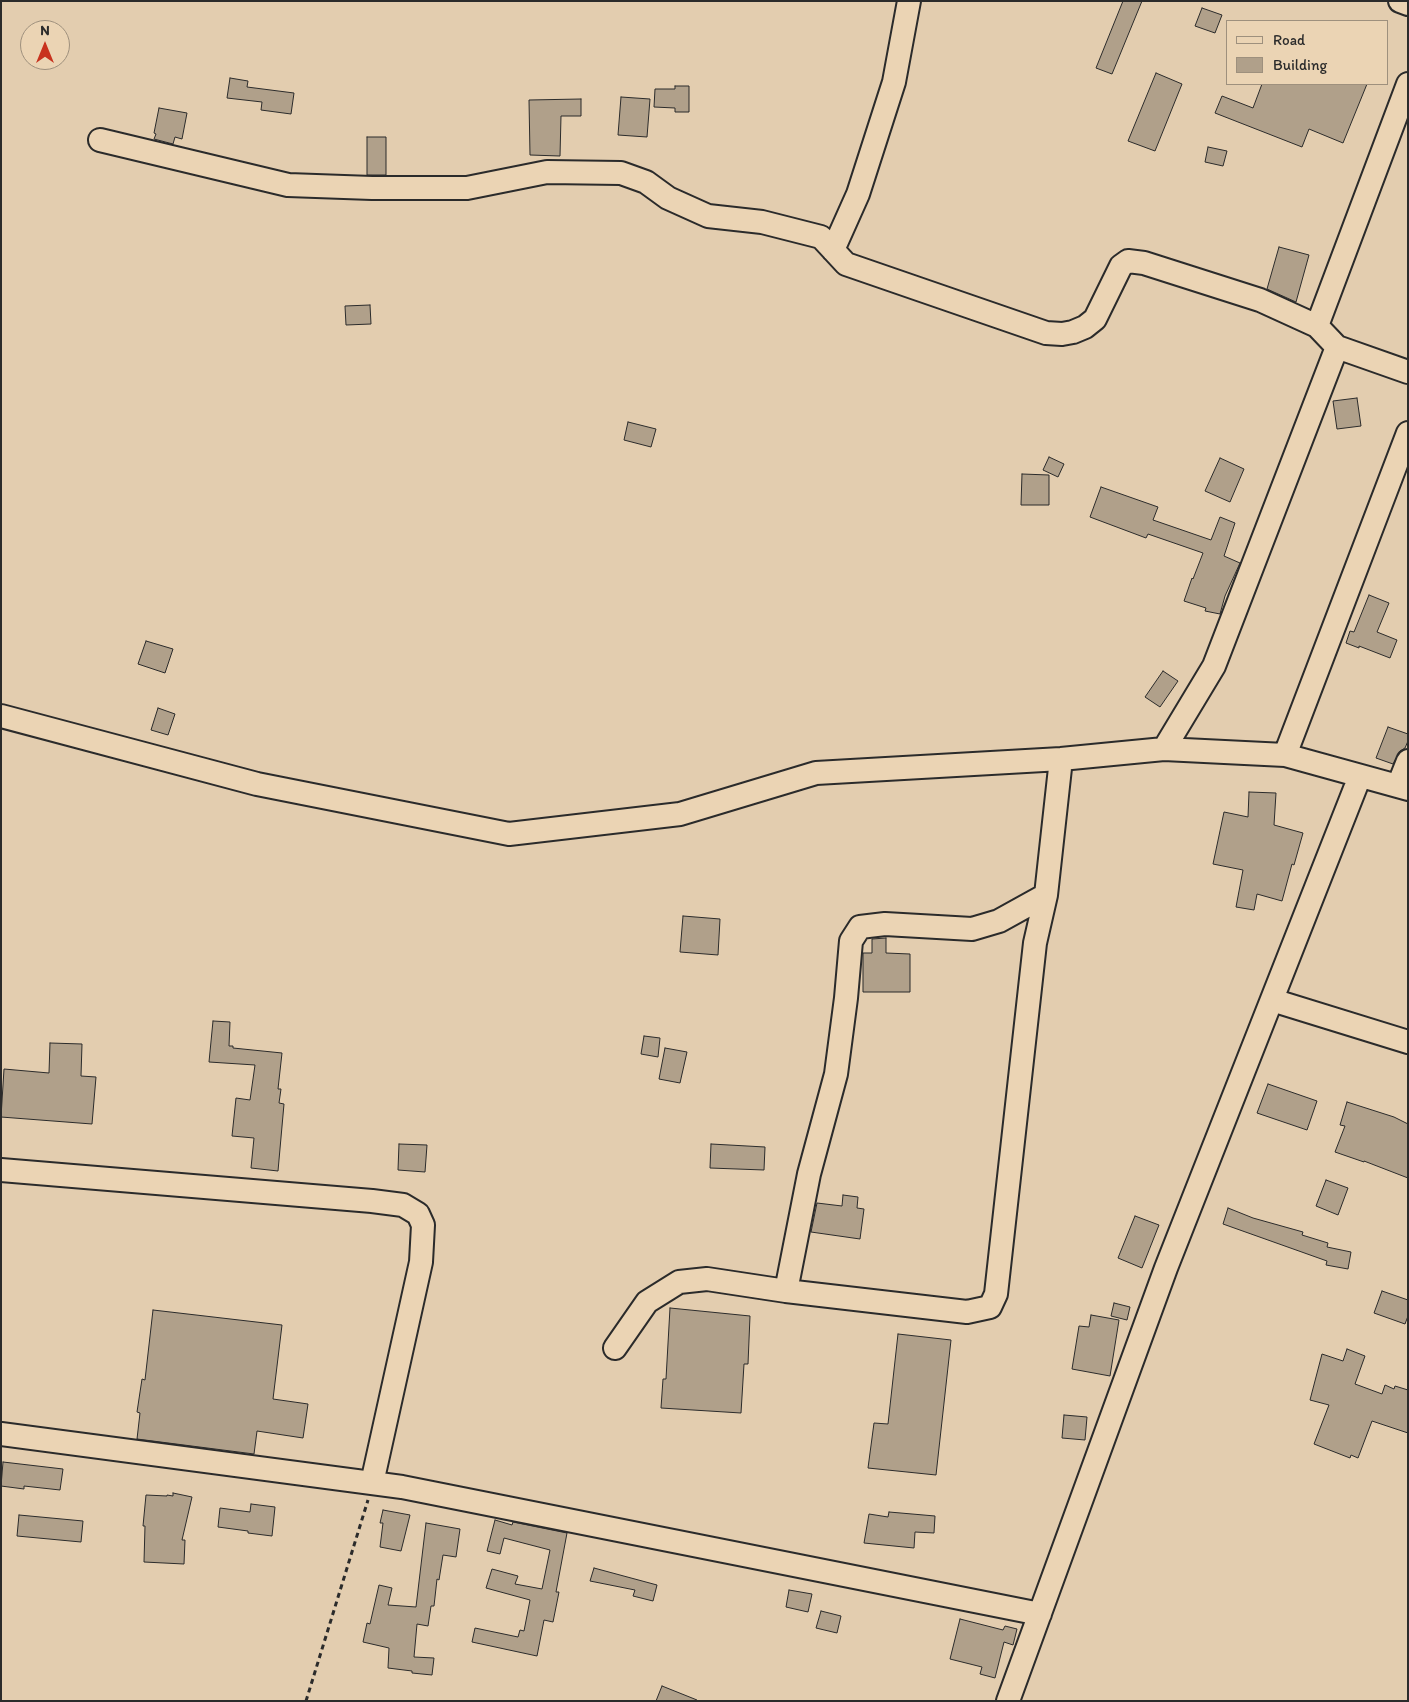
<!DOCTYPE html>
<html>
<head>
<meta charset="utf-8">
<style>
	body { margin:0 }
	#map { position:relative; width:1409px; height:1702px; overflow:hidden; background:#e3cdaf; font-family:Itim,sans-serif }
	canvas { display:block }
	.frame { position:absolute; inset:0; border:2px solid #2b2b2b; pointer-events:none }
	.legend { position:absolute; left:1226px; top:20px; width:162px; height:65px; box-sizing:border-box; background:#ebd4b4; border:1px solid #9e907d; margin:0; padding:6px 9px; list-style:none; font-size:15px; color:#2b2b2b }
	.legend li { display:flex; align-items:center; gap:10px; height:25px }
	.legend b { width:25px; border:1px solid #9e907d }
	.north { position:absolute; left:20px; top:20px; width:50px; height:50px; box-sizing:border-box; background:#ebd4b4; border:1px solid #9e907d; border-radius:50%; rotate:0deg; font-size:14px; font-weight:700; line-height:20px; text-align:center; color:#2b2b2b }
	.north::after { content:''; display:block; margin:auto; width:18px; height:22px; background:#c8321e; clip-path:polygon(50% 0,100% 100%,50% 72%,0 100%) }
</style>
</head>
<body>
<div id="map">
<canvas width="1409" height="1702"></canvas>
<div class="frame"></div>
<ul class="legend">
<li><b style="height:6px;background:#ebd4b4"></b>Road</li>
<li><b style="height:14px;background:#b0a08a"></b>Building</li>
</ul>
<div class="north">N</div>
</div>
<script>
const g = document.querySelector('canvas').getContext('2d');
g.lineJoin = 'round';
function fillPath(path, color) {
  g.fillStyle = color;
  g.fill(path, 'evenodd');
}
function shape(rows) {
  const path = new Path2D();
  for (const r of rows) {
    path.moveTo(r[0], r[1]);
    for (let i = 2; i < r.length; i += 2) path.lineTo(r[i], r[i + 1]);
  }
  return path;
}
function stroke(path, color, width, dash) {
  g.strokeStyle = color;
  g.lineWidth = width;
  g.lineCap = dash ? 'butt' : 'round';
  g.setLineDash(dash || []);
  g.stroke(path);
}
const building = shape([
	[1123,1,1142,1,1112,74,1096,68,1123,1],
	[1202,8,1222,15,1215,33,1195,26,1202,8],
	[1156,73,1182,84,1155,151,1128,141,1156,73],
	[230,78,248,81,247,87,294,93,291,114,261,110,262,102,227,98,230,78],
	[1262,84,1367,84,1343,143,1309,129,1302,147,1215,113,1222,96,1253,108,1262,84],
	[675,86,689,86,689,112,675,112,675,108,654,107,655,89,675,89,675,86],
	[621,97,650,99,647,137,618,135,621,97],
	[581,99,581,116,561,116,560,156,530,155,529,100,581,99],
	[159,108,187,113,182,139,175,137,173,144,154,139,156,134,154,133,159,108],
	[367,137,386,137,386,175,367,175,367,137],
	[1208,147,1227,151,1223,166,1205,162,1208,147],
	[1279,247,1309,255,1296,302,1267,289,1279,247],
	[370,305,371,324,346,325,345,306,370,305],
	[1357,398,1361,426,1337,429,1333,401,1357,398],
	[628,422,656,429,651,447,624,440,628,422],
	[1049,457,1064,464,1058,477,1043,470,1049,457],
	[1220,458,1244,469,1230,502,1205,491,1220,458],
	[1022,474,1049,475,1049,505,1021,505,1022,474],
	[1101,487,1158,507,1153,520,1211,540,1220,517,1235,523,1224,556,1240,563,1225,596,1220,614,1205,611,1206,608,1184,601,1192,578,1193,579,1203,553,1148,534,1146,538,1090,517,1101,487],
	[1369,595,1389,603,1377,632,1397,640,1390,658,1359,646,1359,648,1346,643,1350,631,1354,632,1369,595],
	[146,641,173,649,165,673,138,664,146,641],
	[1163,671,1178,681,1160,707,1145,697,1163,671],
	[158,708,175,714,168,735,151,730,158,708],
	[1388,727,1408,734,1408,741,1405,748,1400,751,1393,764,1376,758,1388,727],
	[1249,792,1276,793,1274,825,1303,833,1294,865,1292,864,1282,901,1257,894,1254,910,1236,907,1243,870,1213,864,1224,812,1248,817,1249,792],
	[683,916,720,919,718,955,680,952,683,916],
	[886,938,886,953,910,954,910,992,863,992,863,953,872,953,872,939,886,938],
	[213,1021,230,1022,229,1046,233,1046,233,1048,282,1053,278,1089,281,1089,279,1103,284,1104,278,1171,251,1168,254,1138,232,1136,236,1098,250,1100,255,1065,209,1062,213,1021],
	[644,1036,660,1038,658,1057,641,1054,644,1036],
	[50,1043,82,1044,81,1076,96,1077,92,1124,1,1117,4,1069,49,1073,50,1043],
	[665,1048,687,1052,680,1083,659,1079,665,1048],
	[1268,1084,1317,1101,1307,1130,1257,1113,1268,1084],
	[1347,1102,1394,1117,1408,1124,1408,1178,1364,1161,1364,1162,1335,1152,1345,1126,1340,1125,1347,1102],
	[399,1144,427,1145,425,1172,398,1170,399,1144],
	[711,1144,765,1147,764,1170,710,1168,711,1144],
	[1326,1180,1348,1188,1338,1215,1316,1206,1326,1180],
	[843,1195,858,1197,857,1208,864,1209,860,1239,811,1232,817,1203,842,1206,843,1195],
	[1228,1208,1253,1218,1303,1232,1302,1235,1328,1243,1327,1247,1351,1252,1348,1269,1326,1265,1327,1261,1223,1224,1228,1208],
	[1135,1216,1159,1225,1142,1268,1118,1258,1135,1216],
	[1382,1291,1408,1300,1408,1316,1405,1324,1374,1313,1382,1291],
	[1114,1303,1130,1307,1127,1320,1111,1316,1114,1303],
	[670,1308,750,1316,748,1364,744,1364,741,1413,661,1408,663,1379,666,1379,670,1308],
	[153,1310,282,1325,273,1399,308,1404,303,1438,257,1431,254,1454,137,1439,140,1413,137,1412,142,1379,145,1380,153,1310],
	[1091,1315,1119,1320,1110,1376,1072,1369,1079,1326,1089,1327,1091,1315],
	[898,1334,951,1340,936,1475,868,1468,874,1423,888,1424,898,1334],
	[1347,1349,1365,1356,1355,1384,1382,1394,1385,1385,1394,1389,1395,1386,1408,1390,1408,1433,1372,1421,1358,1458,1351,1455,1350,1458,1314,1444,1329,1405,1310,1400,1322,1354,1343,1361,1347,1349],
	[1064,1415,1087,1417,1085,1440,1062,1438,1064,1415],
	[3,1462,63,1469,60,1490,24,1486,24,1489,1,1486,3,1462],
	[173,1493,192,1497,182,1540,185,1540,184,1564,144,1562,145,1526,143,1526,146,1495,167,1496,167,1495,173,1496,173,1493],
	[251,1504,275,1507,272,1536,248,1533,248,1531,218,1527,220,1508,250,1512,251,1504],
	[383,1510,410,1515,401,1551,380,1547,383,1523,380,1523,383,1510],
	[889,1512,935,1516,934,1533,915,1532,914,1548,864,1543,869,1514,888,1517,889,1512],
	[19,1515,83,1521,81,1542,17,1536,19,1515],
	[495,1520,512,1525,513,1522,567,1533,556,1592,559,1592,553,1622,544,1620,537,1656,472,1642,475,1628,518,1637,520,1630,524,1631,530,1600,486,1588,492,1569,518,1576,515,1584,542,1589,550,1550,504,1538,500,1554,487,1551,495,1520],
	[426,1523,460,1529,456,1557,443,1555,439,1580,437,1579,434,1606,431,1606,428,1626,417,1624,414,1657,434,1658,432,1675,412,1673,412,1671,388,1668,389,1648,363,1642,367,1623,370,1624,379,1585,392,1588,388,1605,416,1607,426,1523],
	[594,1568,657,1585,653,1601,633,1596,635,1590,590,1581,594,1568],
	[789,1590,812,1594,808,1612,786,1607,789,1590],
	[821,1611,841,1616,837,1633,816,1628,821,1611],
	[960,1619,1003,1630,1005,1626,1017,1629,1013,1645,1004,1642,995,1678,980,1674,982,1667,950,1659,960,1619],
	[662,1686,697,1700,697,1701,656,1701,662,1686]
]);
fillPath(building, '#b0a08a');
stroke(building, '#2b2b2b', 1);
const minor = shape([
	[1400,1,1408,4],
	[100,140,288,185,372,188,467,188,547,172,621,173,646,182,668,198,708,216,762,222,821,237,846,264,1046,333,1062,334,1073,332,1085,327,1095,319,1121,266,1128,261,1144,263,1260,300,1317,326,1337,347,1408,372],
	[833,250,858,194,894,82,909,1],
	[1317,326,1408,84],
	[1,716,257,784,509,834,680,814,816,773,1061,759,1164,749,1285,755,1408,789],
	[1164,749,1214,666,1337,347],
	[1285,755,1408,433],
	[1398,786,1408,761],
	[1272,1000,1408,1042],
	[1,1170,372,1201,403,1205,418,1214,423,1225,421,1262,372,1483],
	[786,1291,809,1174,836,1074,846,998,851,941,860,927,885,924,972,929,999,921,1046,895],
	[615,1348,647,1302,679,1282,707,1279,786,1291,967,1312,990,1307,996,1294,1035,943,1046,895,1061,759],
	[1,1434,402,1487,1040,1614],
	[1008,1701,1166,1268,1360,776]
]);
stroke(minor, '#2b2b2b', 26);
stroke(shape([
	[306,1701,368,1500]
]), '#2b2b2b', 3, [5, 4]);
stroke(minor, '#ebd4b4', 22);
</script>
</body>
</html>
